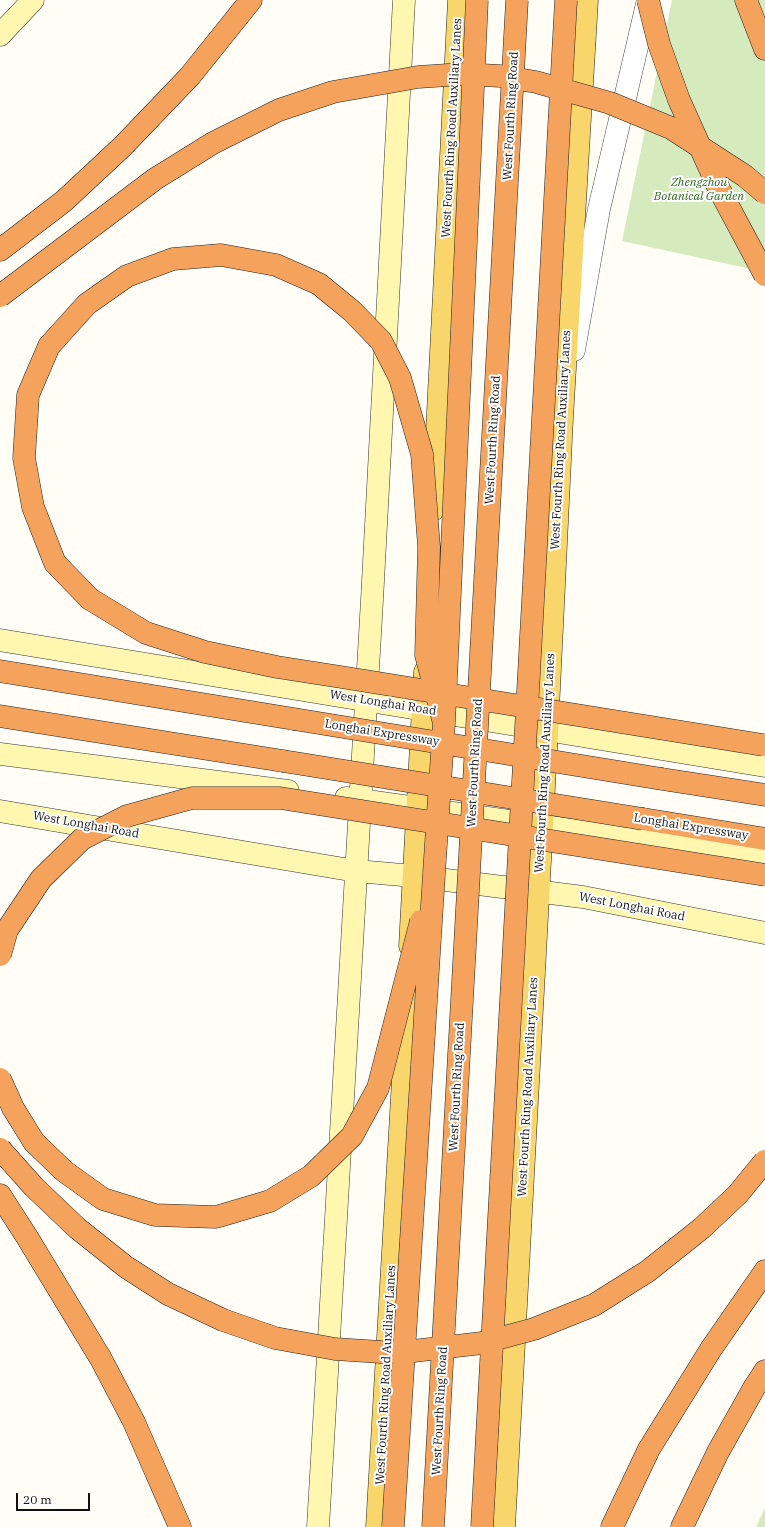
<!DOCTYPE html>
<html>
<head>
<meta charset="utf-8">
<style>
	body { margin:0 }
	#map { position:relative; width:765px; height:1527px; overflow:hidden; background:#fffdf5; font-family:"IBM Plex Serif",serif }
	canvas { display:block }
	.scale { position:absolute; left:16px; top:1493px; width:74px; height:18px; box-sizing:border-box; border:2px solid #111; border-top:0; padding-left:5px; font-size:12px; line-height:14px; white-space:nowrap; color:#111; -webkit-text-stroke:3px #fff; paint-order:stroke }
</style>
</head>
<body>
<div id="map">
<canvas width="765" height="1527"></canvas>
<div class="scale">20 m</div>
</div>
<script>
const g = document.querySelector('canvas').getContext('2d');
g.lineJoin = 'round';
function fillPath(path, color) {
  g.fillStyle = color;
  g.fill(path, 'evenodd');
}
function shape(rows) {
  const path = new Path2D();
  for (const r of rows) {
    path.moveTo(r[0], r[1]);
    for (let i = 2; i < r.length; i += 2) path.lineTo(r[i], r[i + 1]);
  }
  return path;
}
function stroke(path, color, width, dash) {
  g.strokeStyle = color;
  g.lineWidth = width;
  g.lineCap = dash ? 'butt' : 'round';
  g.setLineDash(dash || []);
  g.stroke(path);
}
function label(font, color, halo, rows, align = 'center') {
  g.font = font + ' "IBM Plex Serif",serif';
  g.lineWidth = 4;
  g.setLineDash([]);
  g.textBaseline = 'middle';
  g.strokeStyle = halo;
  g.fillStyle = color;
  for (const [text, x, y, turn = 0] of rows) {
    g.save();
    g.translate(x, y);
    g.rotate((+turn || 0) * Math.PI / 180);
    g.textAlign = isNaN(turn) ? turn : align;
    if (halo) g.strokeText(text, 0, 0);
    g.fillText(text, 0, 0);
    g.restore();
  }
}
fillPath(shape([
	[672,0,765,0,765,272,622,241],
	[765,1508,765,1527,756,1527]
]), '#d5ebbd');
const street = shape([
	[574,350,599,209,648,0]
]);
const secondary = shape([
	[0,35,33,0],
	[0,640,765,766],
	[0,754,288,791],
	[346,798,765,857],
	[0,811,356,871,414,876,583,897,765,933],
	[318,1527,372,600,404,0]
]);
const primary = shape([
	[433,510,459,0],
	[410,946,425,672],
	[377,1527,408,994],
	[504,1527,547,731,562,418,587,0]
]);
const highway = shape([
	[746,0,765,49],
	[0,250,64,201,123,146,190,76,251,0],
	[0,671,294,719],
	[0,716,283,761],
	[662,779,765,795],
	[643,819,765,839],
	[0,1195,27,1237,101,1359,134,1422,180,1527],
	[612,1527,649,1449,711,1349,765,1271],
	[682,1527,718,1452,754,1388,765,1371]
]);
stroke(street, '#444', 23);
stroke(secondary, '#333', 23);
stroke(primary, '#222', 23);
stroke(highway, '#222', 23);
stroke(street, '#fff', 22);
stroke(secondary, '#fff6b0', 22);
stroke(primary, '#f9d66b', 22);
stroke(highway, '#f5a25d', 22);
const highwayBridge = shape([
	[648,0,659,44,679,100,719,189,765,275],
	[0,296,155,179,213,143,279,110,333,92,418,77,463,74,500,76,536,82,610,103,671,128,745,176,765,193],
	[294,719,662,779],
	[444,723,426,655,429,547,422,454,400,378,381,341,352,311,319,284,276,265,221,255,173,259,127,276,87,304,49,346,28,395,24,458,33,507,55,563,90,599,146,633,205,652,277,667,341,677,763,745],
	[283,761,643,819],
	[0,955,7,930,41,879,82,839,127,816,192,798,280,798,765,875],
	[0,1079,13,1108,34,1142,64,1171,103,1199,155,1215,216,1217,270,1201,311,1176,352,1136,378,1088,421,921],
	[0,1149,34,1187,77,1228,126,1267,168,1294,223,1320,275,1338,335,1349,396,1353,482,1343,534,1329,594,1305,648,1271,702,1228,738,1194,765,1161],
	[393,1527,434,874,444,723,477,0],
	[433,1527,517,0],
	[482,1527,566,0]
]);
stroke(highwayBridge, '#222', 23, []);
stroke(highwayBridge, '#f5a25d', 22);
label('12px', '#111', '#fff', [
	["West Fourth Ring Road",511,116,-87],
	["West Fourth Ring Road Auxiliary Lanes",452,128,-87],
	["West Fourth Ring Road",493,440,-87],
	["West Fourth Ring Road Auxiliary Lanes",561,440,-87],
	["West Longhai Road",383,703,9],
	["Longhai Expressway",382,733,9],
	["West Fourth Ring Road",475,763,-87],
	["West Fourth Ring Road Auxiliary Lanes",545,763,-87],
	["West Longhai Road",86,825,10],
	["Longhai Expressway",691,827,9],
	["West Longhai Road",632,907,11],
	["West Fourth Ring Road",457,1087,-87],
	["West Fourth Ring Road Auxiliary Lanes",528,1087,-87],
	["West Fourth Ring Road Auxiliary Lanes",386,1375,-87],
	["West Fourth Ring Road",440,1411,-87]
]);
label('italic 12px', '#2f6b1f', '#fff', [
	["Zhengzhou",699,183],
	["Botanical Garden",699,197]
]);
</script>
</body>
</html>
